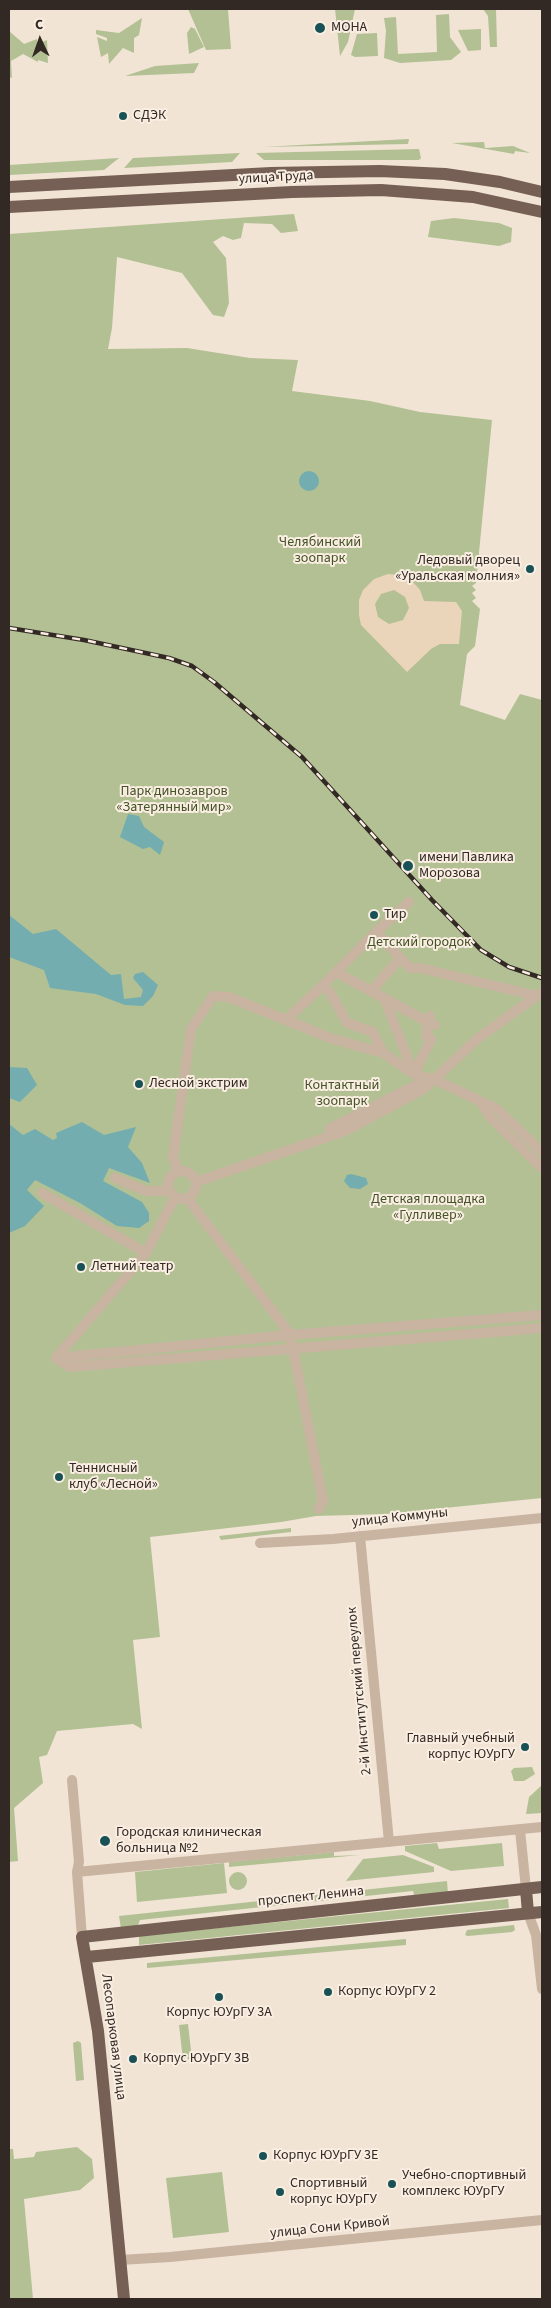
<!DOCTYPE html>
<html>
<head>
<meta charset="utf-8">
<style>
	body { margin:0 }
	#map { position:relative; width:551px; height:2308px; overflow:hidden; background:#f1e4d4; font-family:"Source Sans 3",sans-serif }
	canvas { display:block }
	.frame { position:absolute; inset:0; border:10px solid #332924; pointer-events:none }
	.north { position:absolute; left:15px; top:15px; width:50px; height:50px; -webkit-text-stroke:4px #f9eee1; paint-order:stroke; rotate:357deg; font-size:14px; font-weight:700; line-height:20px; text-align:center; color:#332924 }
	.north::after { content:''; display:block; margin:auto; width:18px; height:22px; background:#332924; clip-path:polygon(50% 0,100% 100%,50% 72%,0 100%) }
</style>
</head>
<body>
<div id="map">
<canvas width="551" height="2308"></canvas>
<div class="frame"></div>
<div class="north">С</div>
</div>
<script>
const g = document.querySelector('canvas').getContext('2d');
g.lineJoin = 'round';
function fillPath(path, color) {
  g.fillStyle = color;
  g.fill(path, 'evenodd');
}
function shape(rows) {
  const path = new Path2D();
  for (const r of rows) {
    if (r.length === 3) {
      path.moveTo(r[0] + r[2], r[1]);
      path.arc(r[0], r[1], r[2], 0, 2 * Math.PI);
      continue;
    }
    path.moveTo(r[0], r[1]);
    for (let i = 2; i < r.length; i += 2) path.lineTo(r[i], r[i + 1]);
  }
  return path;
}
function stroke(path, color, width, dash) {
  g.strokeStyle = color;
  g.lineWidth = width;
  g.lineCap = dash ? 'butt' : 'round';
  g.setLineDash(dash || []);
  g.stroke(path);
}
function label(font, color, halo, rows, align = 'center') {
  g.font = font + ' "Source Sans 3",sans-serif';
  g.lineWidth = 4;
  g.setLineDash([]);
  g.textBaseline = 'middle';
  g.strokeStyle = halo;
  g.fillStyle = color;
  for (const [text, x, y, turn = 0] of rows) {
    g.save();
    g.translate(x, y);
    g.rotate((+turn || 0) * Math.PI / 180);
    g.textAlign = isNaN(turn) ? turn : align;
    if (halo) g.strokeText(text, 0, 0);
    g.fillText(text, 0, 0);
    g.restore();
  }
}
fillPath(shape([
	[188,9,228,9,231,49,206,50],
	[335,9,355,9,348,42,340,56],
	[483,9,496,9,497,47,490,47,488,16],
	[449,14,450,37,461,52,451,60,400,63,384,58,386,31,384,18,396,17,398,54,437,52,436,15],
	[142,18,139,35,134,38,134,53,123,48,109,64,108,53,101,57,97,37,107,41,107,38,96,34,96,30,119,33],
	[191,27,195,29,204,47,189,54,187,33],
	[481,29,481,50,468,51,458,30],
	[9,31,24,44,37,39,37,44,47,40,48,63,38,60,38,62,23,54,11,61,12,78,9,77],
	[377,33,378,56,355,57,351,55,357,34],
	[199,63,194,73,125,76,155,66],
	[409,139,408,144,263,147,408,139],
	[484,142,485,148,513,146,530,153,515,151,514,154,452,143],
	[419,149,421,158,419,160,264,160,256,153],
	[240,153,232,162,124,168,133,158],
	[119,158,104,170,9,175,9,165],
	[294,214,298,231,281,233,272,224,244,223,241,238,233,240,223,236,213,242,226,258,229,303,224,317,213,315,182,273,117,257,112,328,108,349,187,348,250,358,298,360,292,391,370,401,420,412,492,420,476,583,472,586,476,590,472,593,476,598,472,601,480,609,475,646,467,654,460,705,505,720,520,694,542,700,542,1498,386,1514,316,1516,281,1522,150,1537,160,1637,133,1640,142,1729,133,1724,57,1731,47,1755,39,1757,43,1783,14,1808,18,1861,9,1862,9,234],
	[454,218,499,223,512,228,511,242,499,246,428,237,431,221],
	[291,1528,291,1532,221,1540,219,1536],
	[532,1767,535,1774,524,1781,514,1781,511,1771,514,1768],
	[542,1785,542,1813,526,1814,529,1797],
	[437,1843,439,1849,502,1843,504,1866,451,1871,405,1851,405,1846],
	[334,1852,334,1856,360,1855,229,1867,229,1862],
	[403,1855,434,1867,434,1872,346,1881,363,1859],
	[224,1863,227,1893,137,1902,135,1872],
	[238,1881,9],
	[447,1881,448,1893,414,1895,413,1891,140,1920,138,1925,121,1929,119,1916],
	[508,1899,509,1908,139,1945,139,1936],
	[514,1925,515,1930,512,1932,468,1936,465,1935,467,1930],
	[406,1939,406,1945,147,1968,147,1963],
	[188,2024,192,2059,183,2060,179,2025],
	[78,2041,81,2043,84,2080,76,2081,73,2043],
	[77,2147,92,2159,94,2178,80,2190,24,2199,33,2299,9,2299,9,2149,13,2149,14,2159,34,2157,36,2152],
	[222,2172,229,2232,173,2238,166,2178]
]), '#b2c094');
fillPath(shape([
	[388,574,399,575,412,581,420,590,424,601,456,602,462,611,459,644,440,644,431,649,407,672,361,625,359,615,359,600,363,590,374,579],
	[394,590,405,597,409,608,403,620,389,624,378,617,375,604,381,594]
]), '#ead5ba');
fillPath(shape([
	[309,481,10],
	[128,814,139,816,144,827,164,842,160,855,150,847,143,849,120,837],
	[9,915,33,934,56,929,111,975,121,974,124,999,141,997,143,990,133,978,135,974,143,972,158,985,153,996,143,1006,125,1005,96,994,50,988,44,970,9,957],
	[9,1067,27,1068,37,1085,20,1102,9,1098],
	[82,1122,104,1135,136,1127,128,1147,142,1163,150,1183,109,1168,103,1181,142,1202,149,1213,149,1221,139,1228,117,1226,80,1203,35,1180,27,1190,44,1206,25,1226,9,1233,9,1124,23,1135,35,1129,53,1140,57,1138,56,1133],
	[351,1174,366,1178,368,1184,360,1189,350,1188,344,1181,347,1175]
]), '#73adaf');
stroke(shape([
	[376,932,410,968,420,968,537,996],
	[336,972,428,1022,430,1016],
	[371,991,400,958],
	[384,998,414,1074,431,1039,426,1036,428,1022,435,1025],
	[286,1020,323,985],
	[383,1053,373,1032,347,1023,331,994,323,985,376,932,409,902],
	[482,1104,490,1117,542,1168],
	[329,1129,420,1083,433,1080],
	[182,1185,14],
	[178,1171,173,1157,191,1029,213,996,229,997,330,1038,383,1053,414,1074,436,1080,497,1109,542,1152],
	[115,1178,146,1191,170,1191],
	[196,1182,345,1131,425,1088,477,1039,542,992],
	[42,1193,146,1253],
	[187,1198,287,1330,293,1348,323,1501,319,1509],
	[56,1358,70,1367,542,1328],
	[56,1358,289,1335,542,1315],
	[56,1358,146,1253,175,1197],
	[360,1536,389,1842],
	[260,1543,333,1539,542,1518],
	[72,1780,79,1862,77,1872,82,1937],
	[520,1830,526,1889],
	[77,1872,542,1827],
	[528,1913,536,1935,542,1989],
	[120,2260,170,2257,542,2220]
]), '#c9b3a1', 10);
stroke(shape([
	[9,187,271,173,380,171,445,174,500,182,542,192],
	[9,207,292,192,381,190,473,197,542,212],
	[526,1889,528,1913],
	[87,1957,542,1912],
	[124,2299,98,2031,82,1937,542,1887]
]), '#765f54', 12);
const rail = shape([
	[9,628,84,640,169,658,192,666,214,682,302,757,432,900,481,950,509,967,542,978]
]);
stroke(rail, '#332924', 4.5);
stroke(rail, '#f9eee1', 2.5, [8]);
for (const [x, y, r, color] of [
	[320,28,6,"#185256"],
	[123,116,5,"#185256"],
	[530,569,5,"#185256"],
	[408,866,6,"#185256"],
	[374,915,5,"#185256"],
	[139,1084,5,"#185256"],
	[81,1267,5,"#185256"],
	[59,1477,5,"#185256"],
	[525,1747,5,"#185256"],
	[105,1841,6,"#185256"],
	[328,1992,5,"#185256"],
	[219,1997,5,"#185256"],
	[133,2059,5,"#185256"],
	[263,2156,5,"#185256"],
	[392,2184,5,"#185256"],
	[280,2192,5,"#185256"]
]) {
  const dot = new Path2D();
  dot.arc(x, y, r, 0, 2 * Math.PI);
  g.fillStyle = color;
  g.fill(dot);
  stroke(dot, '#f9eee1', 2);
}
label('14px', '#332924', '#f9eee1', [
	["МОНА",331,28],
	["СДЭК",133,116],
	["Ледовый дворец",520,561,"right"],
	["«Уральская молния»",520,577,"right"],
	["имени Павлика",419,858],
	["Морозова",419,874],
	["Тир",384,915],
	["Лесной экстрим",149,1084],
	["Летний театр",91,1267],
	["Теннисный",69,1469],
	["клуб «Лесной»",69,1485],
	["Главный учебный",515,1739,"right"],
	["корпус ЮУрГУ",515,1755,"right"],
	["Городская клиническая",116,1833],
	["больница №2",116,1849],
	["Корпус ЮУрГУ 2",338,1992],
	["Корпус ЮУрГУ 3А",219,2013,"center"],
	["Корпус ЮУрГУ 3В",143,2059],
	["Корпус ЮУрГУ 3Е",273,2156],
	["Учебно-спортивный",402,2176],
	["комплекс ЮУрГУ",402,2192],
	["Спортивный",290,2184],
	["корпус ЮУрГУ",290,2200]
], 'left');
label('14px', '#332924', '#f9eee1', [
	["улица Труда",276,178,-3],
	["улица Коммуны",400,1518,-6],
	["2-й Институтский переулок",360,1691,-95],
	["проспект Ленина",311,1897,-6],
	["Лесопарковая улица",113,2037,83],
	["улица Сони Кривой",330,2228,-6]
]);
label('14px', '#435227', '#f9eee1', [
	["Челябинский",320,543],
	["зоопарк",320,559],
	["Парк динозавров",174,792],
	["«Затерянный мир»",174,808],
	["Детский городок",419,943],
	["Контактный",342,1086],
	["зоопарк",342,1102],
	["Детская площадка",428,1200],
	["«Гулливер»",428,1216]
]);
</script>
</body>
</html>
